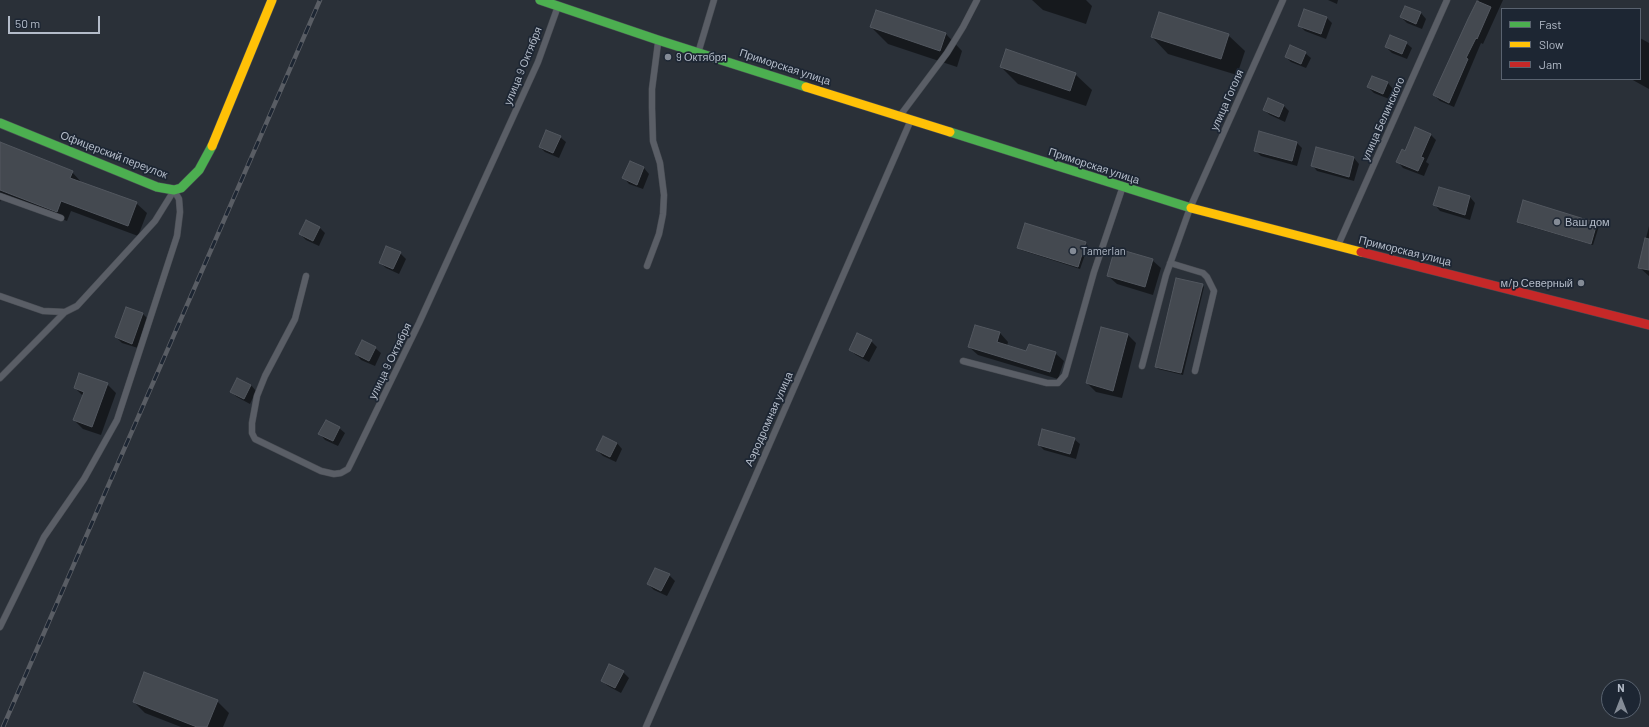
<!DOCTYPE html>
<html>
<head>
<meta charset="utf-8">
<style>
	body { margin:0 }
	#map { position:relative; width:1649px; height:727px; overflow:hidden; background:#2a3038; font-family:Barlow,sans-serif }
	canvas { display:block }
	.legend { position:absolute; left:1501px; top:8px; width:140px; height:72px; box-sizing:border-box; background:#1d2633; border:1px solid #59626f; margin:0; padding:5px 7px; list-style:none; font-size:12px; color:#b4bcc9 }
	.legend li { display:flex; align-items:center; gap:8px; height:20px }
	.legend b { width:20px; border:1px solid #59626f }
	.north { position:absolute; left:1601px; top:679px; width:40px; height:40px; box-sizing:border-box; background:#1d2633; border:1px solid #59626f; border-radius:50%; rotate:0deg; font-size:11px; font-weight:700; line-height:16px; text-align:center; color:#b4bcc9 }
	.north::after { content:''; display:block; margin:auto; width:14px; height:18px; background:#848b96; clip-path:polygon(50% 0,100% 100%,50% 72%,0 100%) }
	.scale { position:absolute; left:8px; top:16px; width:92px; height:18px; box-sizing:border-box; border:2px solid #b4bcc9; border-top:0; padding-left:5px; font-size:12px; line-height:14px; white-space:nowrap; color:#b4bcc9; -webkit-text-stroke:3px #1d2633; paint-order:stroke }
</style>
</head>
<body>
<div id="map">
<canvas width="1649" height="727"></canvas>
<ul class="legend">
<li><b style="height:5px;background:#4caf50"></b>Fast</li>
<li><b style="height:5px;background:#ffc107"></b>Slow</li>
<li><b style="height:5px;background:#c62828"></b>Jam</li>
</ul>
<div class="north">N</div>
<div class="scale">50 m</div>
</div>
<script>
const g = document.querySelector('canvas').getContext('2d');
g.lineJoin = 'round';
function fillPath(path, color) {
  g.fillStyle = color;
  g.fill(path, 'evenodd');
}
function shape(rows) {
  const path = new Path2D();
  for (const r of rows) {
    path.moveTo(r[0], r[1]);
    for (let i = 2; i < r.length; i += 2) path.lineTo(r[i], r[i + 1]);
  }
  return path;
}
function stroke(path, color, width, dash) {
  g.strokeStyle = color;
  g.lineWidth = width;
  g.lineCap = dash ? 'butt' : 'round';
  g.setLineDash(dash || []);
  g.stroke(path);
}
function label(font, color, halo, rows, align = 'center') {
  g.font = font + ' Barlow,sans-serif';
  g.lineWidth = 3.5;
  g.setLineDash([]);
  g.textBaseline = 'middle';
  g.strokeStyle = halo;
  g.fillStyle = color;
  for (const [text, x, y, turn = 0] of rows) {
    g.save();
    g.translate(x, y);
    g.rotate((+turn || 0) * Math.PI / 180);
    g.textAlign = isNaN(turn) ? turn : align;
    if (halo) g.strokeText(text, 0, 0);
    g.fillText(text, 0, 0);
    g.restore();
  }
}
fillPath(shape([
	[1032,0,1086,0,1092,6,1086,24,1043,10],
	[1328,0,1338,0,1337,4],
	[1479,0,1503,0,1483,44,1481,43,1454,107,1440,101,1434,95],
	[1405,7,1421,13,1426,19,1422,29,1407,23,1401,17],
	[877,11,946,34,962,51,957,67,888,44,871,27],
	[1326,17,1332,23,1326,39,1305,31,1299,25],
	[1228,35,1245,51,1237,75,1168,54,1152,37],
	[1640,38,1649,43,1649,89,1631,79,1640,79],
	[1406,43,1412,48,1407,59,1392,53,1386,47],
	[1305,53,1311,58,1306,68,1291,62,1286,57],
	[1001,67,1075,74,1092,90,1086,106,1018,84],
	[1373,77,1388,83,1393,89,1389,99,1374,93,1368,87],
	[1284,106,1289,111,1285,122,1270,115,1264,110],
	[1431,135,1436,140,1426,162,1429,164,1424,176,1403,168,1398,162,1405,152],
	[560,137,566,142,559,158,545,152,540,147],
	[0,143,72,172,82,183,136,203,147,213,138,236,71,211,67,221,2,196,0,202],
	[1297,143,1302,148,1297,166,1261,156,1255,150],
	[1354,158,1359,164,1354,181,1317,171,1312,165],
	[630,163,644,168,649,174,643,189,629,184,624,178],
	[1440,188,1470,197,1475,203,1470,220,1440,211,1435,205],
	[307,221,320,228,325,233,319,246,306,240,300,234],
	[1518,221,1597,223,1599,226,1593,245,1521,224],
	[1649,226,1649,276,1639,267],
	[1085,243,1088,246,1080,269,1021,250,1018,247],
	[400,253,406,259,399,274,386,268,380,263],
	[1152,260,1161,268,1153,295,1117,284,1108,276],
	[1202,285,1204,287,1183,375,1158,369,1156,366],
	[143,314,148,319,138,348,122,343,116,337],
	[975,326,1000,333,1008,342,1007,346,1027,352,1055,353,1064,361,1058,379,978,355,969,347],
	[1128,335,1136,343,1122,398,1096,392,1087,383],
	[871,341,877,347,869,362,856,355,850,350],
	[375,348,381,353,375,366,361,360,356,354],
	[238,379,251,385,256,391,250,404,237,397,231,392],
	[107,384,116,393,101,435,83,429,74,420,83,396,75,388],
	[339,428,345,433,338,446,325,440,320,434],
	[604,437,617,443,622,449,616,462,603,456,597,450],
	[1074,439,1080,444,1076,459,1044,450,1039,445],
	[669,575,675,581,667,596,654,590,648,584],
	[623,672,629,678,621,693,608,686,602,681],
	[217,701,229,713,223,727,181,727,145,713,134,702]
]), '#0007');
const building = shape([
	[1477,1,1491,7,1477,39,1476,38,1466,58,1468,59,1449,103,1433,95,1468,19,1477,1],
	[1405,6,1421,12,1416,24,1400,17,1405,6],
	[1304,9,1327,17,1321,34,1298,26,1304,9],
	[876,10,946,33,940,51,870,27,876,10],
	[1159,12,1229,34,1221,59,1151,37,1159,12],
	[1390,35,1407,42,1402,54,1385,47,1390,35],
	[1290,45,1306,52,1301,64,1285,57,1290,45],
	[1006,49,1076,73,1070,91,1000,67,1006,49],
	[1372,76,1388,82,1383,94,1367,87,1372,76],
	[1268,98,1284,105,1279,117,1263,110,1268,98],
	[1415,127,1431,134,1421,157,1424,158,1418,171,1396,162,1402,149,1405,151,1415,127],
	[546,130,561,136,553,153,539,147,546,130],
	[1259,131,1297,142,1292,161,1254,151,1259,131],
	[0,142,73,171,70,178,137,202,128,226,61,201,57,212,0,190,0,142],
	[1316,147,1354,157,1349,177,1311,166,1316,147],
	[630,161,644,167,637,185,622,178,630,161],
	[1439,187,1470,196,1465,215,1433,205,1439,187],
	[1523,200,1597,223,1591,244,1517,222,1523,200],
	[306,220,320,227,313,241,299,234,306,220],
	[1025,223,1086,242,1078,267,1017,248,1025,223],
	[1645,238,1649,239,1649,270,1638,268,1645,238],
	[386,246,401,252,393,269,379,263,386,246],
	[1115,248,1153,259,1145,287,1107,276,1115,248],
	[1176,278,1203,284,1181,373,1155,367,1176,278],
	[126,307,143,313,132,344,115,337,126,307],
	[975,325,1000,332,997,342,1026,351,1029,344,1056,352,1050,372,968,347,975,325],
	[1101,327,1128,334,1113,391,1086,383,1101,327],
	[857,333,872,340,863,357,849,350,857,333],
	[362,340,376,347,369,361,355,354,362,340],
	[79,373,108,383,92,427,73,420,84,392,74,388,79,373],
	[237,378,251,385,244,399,230,392,237,378],
	[326,420,340,427,333,441,318,434,326,420],
	[1042,429,1075,438,1070,454,1038,445,1042,429],
	[603,436,617,443,610,457,596,450,603,436],
	[655,568,670,574,661,591,647,584,655,568],
	[609,664,624,671,615,688,601,681,609,664],
	[144,672,218,700,207,727,197,727,133,702,144,672]
]);
fillPath(building, '#444950');
stroke(building, '#52575f', 1);
const lane = shape([
	[699,50,714,0],
	[902,113,947,53,963,27,977,0],
	[0,196,61,218],
	[1339,243,1447,0],
	[1170,263,1203,273,1207,277,1214,291,1195,371],
	[647,266,659,234,663,214,664,195,660,163,653,141,652,108,652,89,658,43],
	[306,276,295,319,265,376,257,396,252,423,252,433,255,439,321,471,334,474,341,473,348,469,352,461,419,323,538,62,557,9],
	[0,296,43,311,65,312,77,306,155,221,173,192],
	[963,361,1047,383,1058,383,1065,375,1094,272,1122,189],
	[1142,366,1166,275,1190,208,1283,0],
	[0,378,65,312],
	[0,627,44,537,84,479,117,420,177,236,180,212,179,199,175,192],
	[646,727,910,122]
]);
const fast = shape([
	[540,0,658,40,806,87],
	[0,123,157,187,174,190,181,188,199,170,212,146],
	[950,132,1191,208]
]);
const slow = shape([
	[806,87,950,132],
	[212,146,272,0],
	[1191,208,1361,252]
]);
const jam = shape([
	[1361,252,1649,325]
]);
stroke(lane, '#484c53', 7);
stroke(fast, '#484c53', 10);
stroke(slow, '#484c53', 10);
stroke(jam, '#484c53', 10);
stroke(lane, '#5a5e66', 6);
stroke(fast, '#4caf50', 9);
stroke(slow, '#ffc107', 9);
stroke(jam, '#c62828', 9);
const rail = shape([
	[3,727,320,0]
]);
stroke(rail, '#595d64', 4.5);
stroke(rail, '#1d2633', 3, [9]);
for (const [x, y, r, color] of [
	[668,57,4,"#848b96"],
	[1557,222,4,"#848b96"],
	[1073,251,4,"#848b96"],
	[1581,283,4,"#848b96"]
]) {
  const dot = new Path2D();
  dot.arc(x, y, r, 0, 2 * Math.PI);
  g.fillStyle = color;
  g.fill(dot);
  stroke(dot, '#1d2633', 1.5);
}
label('11px', '#b4bcc9', '#1d2633', [
	["9 Октября",676,57],
	["Ваш дом",1565,222],
	["Tamerlan",1081,251],
	["м/р Северный",1573,283,"right"]
], 'left');
label('11px', '#b4bcc9', '#1d2633', [
	["улица 9 Октября",523,66,-68],
	["Приморская улица",785,67,18],
	["улица Гоголя",1227,100,-66],
	["улица Белинского",1383,119,-66],
	["Офицерский переулок",114,155,21],
	["Приморская улица",1094,166,18],
	["Приморская улица",1405,251,14],
	["улица 9 Октября",390,361,-64],
	["Аэродромная улица",769,419,-66]
]);
</script>
</body>
</html>
